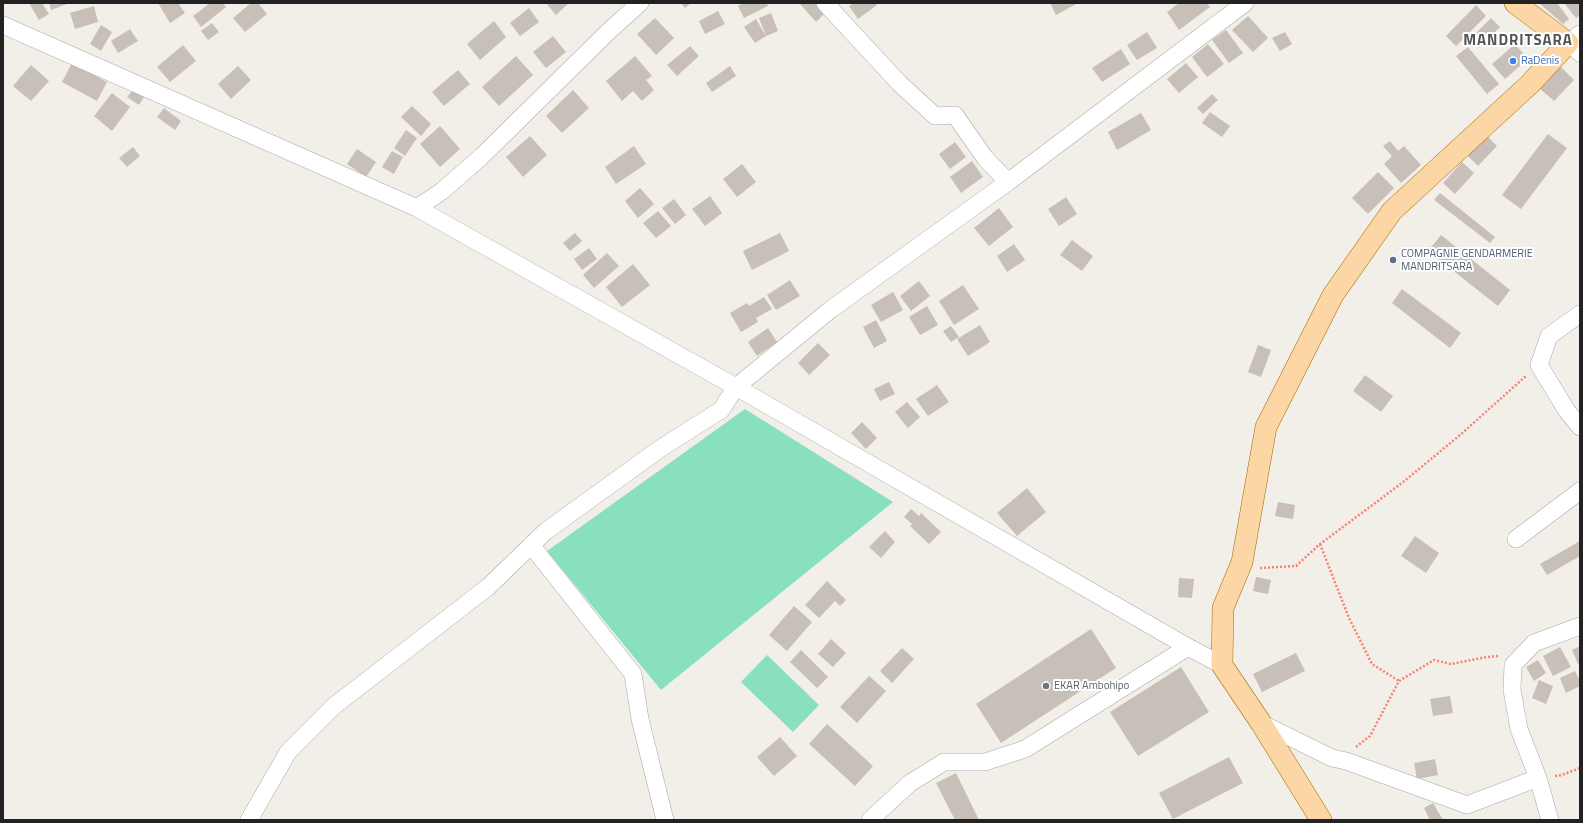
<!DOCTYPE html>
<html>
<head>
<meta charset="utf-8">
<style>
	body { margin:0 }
	#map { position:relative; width:1583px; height:823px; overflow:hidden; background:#f2efe9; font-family:"Titillium Web",sans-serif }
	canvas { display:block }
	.frame { position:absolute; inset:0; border:4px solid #222; pointer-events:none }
</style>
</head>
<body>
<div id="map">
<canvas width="1583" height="823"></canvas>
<div class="frame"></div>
</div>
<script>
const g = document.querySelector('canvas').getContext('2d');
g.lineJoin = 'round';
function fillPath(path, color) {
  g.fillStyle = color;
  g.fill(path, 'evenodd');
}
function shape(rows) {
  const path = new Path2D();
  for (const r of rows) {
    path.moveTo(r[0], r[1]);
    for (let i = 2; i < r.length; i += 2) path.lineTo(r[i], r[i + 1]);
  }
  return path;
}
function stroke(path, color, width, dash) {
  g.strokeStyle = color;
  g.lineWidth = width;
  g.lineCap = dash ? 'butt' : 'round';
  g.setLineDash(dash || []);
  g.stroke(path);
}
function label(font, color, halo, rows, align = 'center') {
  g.font = font + ' "Titillium Web",sans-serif';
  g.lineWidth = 4;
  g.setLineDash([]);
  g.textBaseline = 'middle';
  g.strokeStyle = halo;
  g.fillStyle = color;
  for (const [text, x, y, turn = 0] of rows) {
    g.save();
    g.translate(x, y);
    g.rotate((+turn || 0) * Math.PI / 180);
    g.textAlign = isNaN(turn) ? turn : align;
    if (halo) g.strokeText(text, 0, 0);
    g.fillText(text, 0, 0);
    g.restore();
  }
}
fillPath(shape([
	[745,409,893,502,661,690,547,551],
	[767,655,819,705,793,732,741,682]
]), '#88e0be');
fillPath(shape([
	[29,3,42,3,49,14,39,20],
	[49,3,66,3,67,4,51,10],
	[158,3,178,3,185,13,170,23],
	[210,3,223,3,226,7,201,27,193,16],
	[251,3,258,3,267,14,245,32,233,18],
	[546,3,569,3,556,15],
	[681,3,691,3,685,8],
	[743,3,767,3,768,6,744,18,738,6],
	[802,3,822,3,828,10,816,22,800,4],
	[854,3,875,3,877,5,858,19,849,6],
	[1050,3,1078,3,1056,15],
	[1179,3,1207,3,1210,7,1179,30,1167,12],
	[1539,3,1557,3,1569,19,1563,24],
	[1564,3,1580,3,1580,15,1576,18],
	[1476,5,1486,16,1456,46,1446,36],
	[94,6,98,22,75,29,70,13],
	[529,8,539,22,520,36,510,23],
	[718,11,725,24,705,34,699,21],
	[771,13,778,31,766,36,755,43,744,27,756,19,766,36,759,18],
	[1248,16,1268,38,1253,52,1232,30],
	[655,18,674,38,656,55,637,34],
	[1491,18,1500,27,1479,48,1470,39],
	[494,21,506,37,480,60,467,44],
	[212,23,219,32,208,40,201,31],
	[101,25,112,32,101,51,90,44],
	[130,29,138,41,118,53,111,41],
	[1226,30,1243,53,1229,63,1212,40],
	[1147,32,1157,48,1137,60,1127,45],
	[1285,32,1292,44,1280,51,1272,38],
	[553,36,566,52,546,68,533,52],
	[1208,44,1224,64,1207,77,1192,57],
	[1515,44,1528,59,1505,79,1492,64],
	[183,45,196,61,170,82,157,67],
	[690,46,699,56,677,76,667,65],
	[1468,47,1499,84,1487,94,1456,56],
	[1121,49,1130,64,1102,82,1092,68],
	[516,56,533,75,499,106,482,87],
	[635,56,652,76,646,80,654,90,642,101,633,91,622,101,606,81],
	[72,63,107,82,97,101,62,82],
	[1186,63,1198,77,1179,93,1167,79],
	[31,65,49,81,31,101,13,86],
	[1559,65,1574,80,1554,101,1538,87],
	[238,66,251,80,231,99,218,84],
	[730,66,736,76,712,92,706,83],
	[458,70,470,84,444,106,432,92],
	[134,89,144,97,139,105,127,97],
	[573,90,589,108,562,133,546,116],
	[112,93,130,107,112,131,94,116],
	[1212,94,1218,100,1203,114,1197,108],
	[412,106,431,124,421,136,401,117],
	[164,108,181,121,175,130,157,117],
	[1210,112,1230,126,1222,137,1202,123],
	[1141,113,1151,130,1117,150,1108,132],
	[440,126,460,149,440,167,420,144],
	[406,130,417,138,405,156,394,148],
	[1548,134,1567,148,1521,209,1502,195],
	[1486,135,1497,146,1478,166,1467,155],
	[530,136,547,155,523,177,506,157],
	[1390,141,1398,151,1404,146,1421,165,1401,183,1384,164,1392,156,1383,146],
	[955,142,966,157,950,169,939,154],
	[634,146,646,164,616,184,605,167],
	[133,147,140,156,127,167,119,158],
	[357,149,376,162,366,177,347,164],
	[392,151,403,157,394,174,382,167],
	[972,161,983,177,961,193,950,177],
	[1462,162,1474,173,1455,194,1443,183],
	[742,164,756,182,737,197,723,179],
	[1378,172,1394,188,1368,214,1352,198],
	[640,188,654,204,638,218,625,201],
	[1440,193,1495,237,1490,243,1434,200],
	[710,196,722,213,705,226,692,209],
	[1066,197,1077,214,1059,226,1048,209],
	[674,199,686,215,675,224,662,208],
	[999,208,1013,227,989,246,974,228],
	[658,211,671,226,656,238,643,223],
	[575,233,582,241,570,251,563,243],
	[780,233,789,251,752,270,743,251],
	[1441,235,1510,290,1498,306,1428,251],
	[1072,240,1093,256,1082,271,1060,255],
	[1014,244,1025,260,1007,272,997,256],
	[589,248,597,259,582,270,574,259],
	[607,253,619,266,594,288,583,275],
	[633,264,650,285,622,307,606,287],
	[790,280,800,296,776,310,767,295],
	[919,281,930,296,911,311,900,296],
	[963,285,979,309,954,325,939,301],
	[1402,289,1461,333,1450,348,1392,303],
	[893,292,903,310,881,322,871,305],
	[764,297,772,309,756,318,758,322,741,332,730,313,747,303,749,306],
	[927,306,938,325,920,335,909,317],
	[876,320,887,341,874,348,863,327],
	[980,325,990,342,968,356,957,339],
	[951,326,959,337,951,342,943,331],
	[768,328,777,342,757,356,748,342],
	[818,343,830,355,809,375,798,363],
	[1258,345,1271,350,1261,377,1248,372],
	[1365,375,1393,396,1381,412,1353,391],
	[889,382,895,394,880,401,874,389],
	[937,385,949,402,928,416,916,399],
	[907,402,920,417,908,428,895,412],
	[862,422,877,438,866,449,851,433],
	[1027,488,1046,512,1017,536,997,513],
	[1278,502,1295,505,1293,519,1275,516],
	[911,509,919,516,921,513,941,532,929,544,910,526,912,524,904,517],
	[885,531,895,542,881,558,869,547],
	[1415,536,1439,553,1426,573,1401,556],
	[1580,541,1580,556,1547,575,1540,564],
	[1256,577,1271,580,1268,594,1253,591],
	[1179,578,1194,579,1192,598,1178,597],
	[827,581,846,600,840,606,835,601,819,618,805,605],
	[794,606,812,622,787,651,769,635],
	[1091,629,1116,668,1001,743,976,704],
	[831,639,846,653,833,667,818,654],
	[1580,646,1580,663,1578,664,1572,650],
	[1560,647,1571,667,1553,676,1543,656],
	[902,648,914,659,892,683,880,671],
	[801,650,828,677,817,688,790,662],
	[1296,653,1305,671,1262,692,1253,674],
	[1538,660,1546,673,1534,681,1526,667],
	[1181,667,1209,712,1138,756,1110,712],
	[1575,671,1580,681,1580,686,1566,693,1560,678],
	[869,676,886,691,857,723,840,707],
	[1539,680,1553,686,1546,704,1532,698],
	[1450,696,1453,713,1433,716,1430,699],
	[827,724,873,766,855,786,809,744],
	[780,737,797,756,774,776,757,757],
	[1229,757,1243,783,1173,819,1159,793],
	[1435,759,1438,775,1417,779,1414,763],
	[956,773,979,820,955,820,936,783],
	[1433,803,1443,820,1430,820,1424,808]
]), '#c7bfb8');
const minor = shape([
	[825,3,900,84,935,116,955,115,985,158,1008,182],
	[3,25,417,208,736,387,1188,647,1222,665],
	[1580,34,1568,43,1580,53],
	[417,208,442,191,481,157,610,30,640,3],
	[1580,314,1549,336,1539,365,1567,411,1580,427],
	[1516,539,1580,491],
	[531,545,633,674,640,719,665,820],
	[1261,723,1332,758,1346,761,1467,805,1538,778],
	[249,820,288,752,334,706,488,587,546,531,661,448,721,410,736,387,830,310,1008,182,1245,3],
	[870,820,910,783,944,762,985,762,1025,749,1188,647],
	[1550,820,1538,778,1519,729,1512,690,1513,665,1534,643,1580,626]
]);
const major = shape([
	[1321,820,1261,723,1222,665,1223,608,1242,562,1266,427,1333,295,1392,211,1530,84,1568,43,1515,3]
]);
stroke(minor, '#a9a9a9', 18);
stroke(major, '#a06b00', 22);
stroke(shape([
	[1320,544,1349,618,1372,664,1399,681],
	[1260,568,1296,566,1320,544,1402,483,1460,435,1526,376],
	[1356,747,1370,736,1399,681,1434,660,1451,664,1487,657,1499,656],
	[1555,776,1562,775,1580,768]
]), '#fa8072', 2.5, [2, 2]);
stroke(minor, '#fff', 17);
stroke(major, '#fcd6a4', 21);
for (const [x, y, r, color] of [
	[1513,61,4,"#3f7fe0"],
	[1393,260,4,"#5c6f8a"],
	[1046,686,4,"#6b7280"]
]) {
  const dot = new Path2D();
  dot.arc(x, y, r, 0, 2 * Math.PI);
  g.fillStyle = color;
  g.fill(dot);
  stroke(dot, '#fff', 1.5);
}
label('11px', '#366cbe', '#fff', [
	["RaDenis",1521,61]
], 'left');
label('11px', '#4e5e75', '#fff', [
	["COMPAGNIE GENDARMERIE",1401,254],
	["MANDRITSARA",1401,267]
], 'left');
label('11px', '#5b616d', '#fff', [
	["EKAR Ambohipo",1054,686]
], 'left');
g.letterSpacing = '1px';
label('bold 15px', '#555', '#fff', [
	["MANDRITSARA",1518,41]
]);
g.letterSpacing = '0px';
</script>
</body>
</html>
